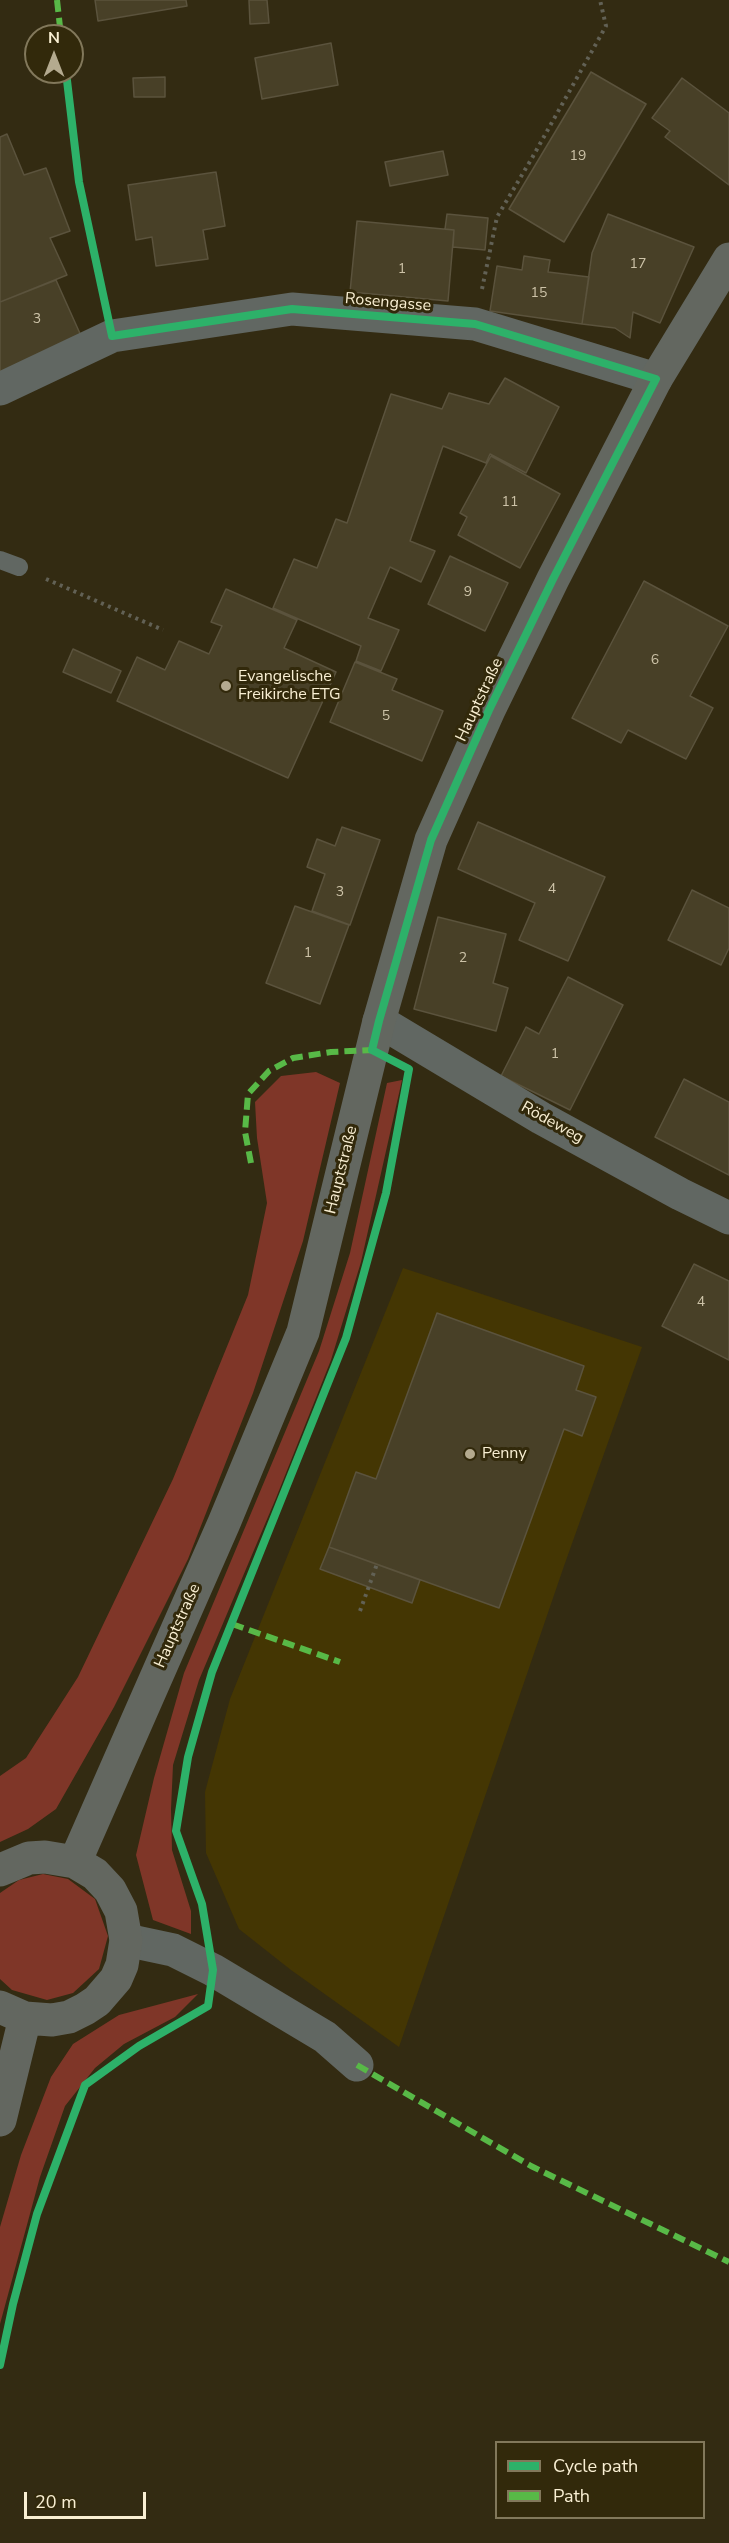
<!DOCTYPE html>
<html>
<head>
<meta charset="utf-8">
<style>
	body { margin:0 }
	#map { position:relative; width:729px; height:2543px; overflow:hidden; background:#332b12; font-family:"Nunito Sans",sans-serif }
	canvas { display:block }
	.legend { position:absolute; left:495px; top:2441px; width:210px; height:78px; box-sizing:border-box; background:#32290b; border:2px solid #82785b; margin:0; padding:8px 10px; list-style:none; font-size:18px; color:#f9efd3 }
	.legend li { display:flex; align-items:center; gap:12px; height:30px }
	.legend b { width:30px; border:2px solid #82785b }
	.north { position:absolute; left:24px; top:24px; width:60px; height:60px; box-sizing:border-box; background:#32290b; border:2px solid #82785b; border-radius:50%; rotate:0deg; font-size:16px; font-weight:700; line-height:24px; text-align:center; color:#f9efd3 }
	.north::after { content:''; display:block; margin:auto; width:21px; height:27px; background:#b4aa8f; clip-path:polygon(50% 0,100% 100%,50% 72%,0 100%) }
	.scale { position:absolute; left:24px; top:2492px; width:122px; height:27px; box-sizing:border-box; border:3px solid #f9efd3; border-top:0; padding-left:8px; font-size:18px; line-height:21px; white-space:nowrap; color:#f9efd3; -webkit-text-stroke:4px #32290b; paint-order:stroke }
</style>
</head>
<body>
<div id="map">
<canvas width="729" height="2543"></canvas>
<ul class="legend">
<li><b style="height:8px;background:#2db169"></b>Cycle path</li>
<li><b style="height:8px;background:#58b947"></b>Path</li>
</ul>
<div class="north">N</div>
<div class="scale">20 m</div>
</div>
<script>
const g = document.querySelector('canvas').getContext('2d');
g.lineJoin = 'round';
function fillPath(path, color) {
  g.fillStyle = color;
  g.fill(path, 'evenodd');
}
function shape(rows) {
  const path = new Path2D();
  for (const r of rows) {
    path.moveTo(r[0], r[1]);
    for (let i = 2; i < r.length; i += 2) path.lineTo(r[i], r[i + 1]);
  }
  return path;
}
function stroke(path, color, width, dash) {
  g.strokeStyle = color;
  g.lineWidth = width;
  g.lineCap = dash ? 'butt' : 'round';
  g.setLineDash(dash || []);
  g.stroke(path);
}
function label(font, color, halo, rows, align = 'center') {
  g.font = font + ' "Nunito Sans",sans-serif';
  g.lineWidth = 6;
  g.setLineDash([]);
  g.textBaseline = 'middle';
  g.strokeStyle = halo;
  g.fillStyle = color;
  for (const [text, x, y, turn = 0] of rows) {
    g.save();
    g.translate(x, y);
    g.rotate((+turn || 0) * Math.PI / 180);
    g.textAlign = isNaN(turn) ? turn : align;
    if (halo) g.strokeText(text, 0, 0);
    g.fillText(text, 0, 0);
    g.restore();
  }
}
fillPath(shape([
	[403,1268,642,1347,564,1566,399,2047,291,1970,239,1929,206,1853,205,1792,230,1699]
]), '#443603');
fillPath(shape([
	[316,1072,340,1083,303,1241,253,1393,188,1559,114,1707,56,1809,28,1829,0,1842,0,1776,26,1758,78,1677,173,1479,248,1295,267,1203,257,1138,255,1102,281,1076],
	[402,1080,361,1262,331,1360,276,1498,199,1680,173,1765,171,1809,172,1850,191,1911,191,1934,153,1920,136,1855,154,1778,184,1673,319,1351,350,1253,387,1083],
	[43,1874,68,1879,95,1899,108,1936,99,1969,73,1993,47,2000,12,1990,0,1979,0,1893,19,1880],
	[198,1994,175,2017,124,2044,95,2068,65,2106,40,2177,0,2324,0,2227,21,2155,51,2077,73,2044,119,2015]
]), '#7f3628');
const building = shape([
	[95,0,186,0,187,6,98,21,95,0],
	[249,0,267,0,269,23,250,24,249,0],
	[331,43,338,85,262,99,255,58,331,43],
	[591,72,646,104,564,242,509,209,591,72],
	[165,77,165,97,134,97,133,78,165,77],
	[682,78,729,113,729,185,665,137,670,131,652,118,682,78],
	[7,134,24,175,46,168,70,231,50,238,67,275,0,302,0,137,7,134],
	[443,151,448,175,390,186,385,162,443,151],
	[216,172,225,226,203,230,208,259,156,266,152,237,136,240,128,185,216,172],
	[447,214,488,218,485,250,453,247,454,230,445,229,447,214],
	[608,214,694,247,660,323,633,312,630,338,615,328,582,324,592,253,608,214],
	[357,221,454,230,448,301,350,292,357,221],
	[524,256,550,260,548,272,589,277,582,324,490,311,497,266,522,270,524,256],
	[56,280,82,338,0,372,0,302,56,280],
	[505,378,559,407,526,473,490,454,486,463,443,446,410,541,435,551,421,582,390,567,368,618,399,630,381,671,356,661,361,646,273,608,294,559,317,568,336,519,347,523,391,394,442,409,449,393,489,404,505,378],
	[491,456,560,494,520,568,458,535,467,517,460,513,491,456],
	[450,556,508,583,485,631,428,604,450,556],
	[644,581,728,626,690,696,713,708,686,759,628,730,621,743,572,718,644,581],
	[226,589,297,620,284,648,336,672,288,778,117,701,137,657,165,670,179,641,209,654,222,626,211,622,226,589],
	[73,649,121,671,111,693,63,672,73,649],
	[355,662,397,679,392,690,443,711,422,761,330,722,355,662],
	[478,822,605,877,568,961,519,940,535,903,458,869,478,822],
	[342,827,380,840,350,925,312,911,325,874,307,867,317,839,335,846,342,827],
	[692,890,729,908,729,948,721,965,668,940,692,890],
	[295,906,349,925,320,1004,266,983,295,906],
	[438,917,506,934,493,983,508,988,496,1031,414,1009,438,917],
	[568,977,623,1005,570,1110,501,1076,526,1027,539,1034,568,977],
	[684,1079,729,1102,729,1175,655,1137,684,1079],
	[694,1264,729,1281,729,1360,662,1326,694,1264],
	[437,1313,584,1366,576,1390,596,1397,582,1436,564,1429,499,1608,329,1547,356,1472,376,1479,437,1313],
	[329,1547,420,1580,412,1603,320,1569,329,1547]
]);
fillPath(building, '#484027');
stroke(building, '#5b533d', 1.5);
stroke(shape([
	[482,289,497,217,532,158,606,26,600,0],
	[46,579,163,630],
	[360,1611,377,1564]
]), '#626155', 4, [3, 4.5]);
stroke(shape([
	[0,560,19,567]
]), '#616762', 18);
stroke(shape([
	[0,389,112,336,292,309,475,324,656,379],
	[379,1021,541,1118,680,1194,729,1218],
	[126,1940,173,1950,213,1970,325,2037,357,2065]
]), '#616762', 33);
stroke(shape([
	[75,1862,224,1523,303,1332,379,1021,431,840,489,710,553,579,656,379,729,259],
	[0,1870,29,1858,45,1857,75,1862,95,1874,110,1890,121,1911,126,1940,122,1965,116,1979,97,2001,85,2009,69,2017,52,2020,25,2018,0,2007],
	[0,2120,25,2018]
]), '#636760', 33);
stroke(shape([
	[57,0,61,36],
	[251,1163,245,1132,248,1094,269,1071,293,1058,331,1052,372,1050,377,1053],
	[232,1624,340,1662],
	[357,2065,531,2166,729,2262]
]), '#58b947', 6, [12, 6]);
stroke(shape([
	[0,2365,13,2304,37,2214,85,2085,139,2046,208,2006,213,1970,202,1904,176,1831,188,1757,212,1672,346,1338,386,1193,409,1069,372,1050,379,1021,431,840,489,710,553,579,656,379,475,324,292,309,112,336,79,182,66,72]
]), '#2db169', 8);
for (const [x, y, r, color] of [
	[226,686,6,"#b4aa8f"],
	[470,1454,6,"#b4aa8f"]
]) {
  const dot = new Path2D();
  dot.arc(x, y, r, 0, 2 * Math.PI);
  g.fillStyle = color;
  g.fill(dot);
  stroke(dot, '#32290b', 2);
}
label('14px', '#cdc3a8', null, [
	["19",578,157],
	["17",638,265],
	["1",402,270],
	["15",539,294],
	["3",37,320],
	["11",510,503],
	["9",468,593],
	["6",655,661],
	["5",386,717],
	["4",552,890],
	["3",340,893],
	["1",308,954],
	["2",463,959],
	["1",555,1055],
	["4",701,1303]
]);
label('16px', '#f9efd3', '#32290b', [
	["Rosengasse",388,303,5],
	["Hauptstraße",480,700,-65],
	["Rödeweg",552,1123,29],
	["Hauptstraße",342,1170,-76],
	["Hauptstraße",178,1626,-66]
]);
label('16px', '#f9efd3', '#32290b', [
	["Evangelische",238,677],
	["Freikirche ETG",238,695],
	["Penny",482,1454]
], 'left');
</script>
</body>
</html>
